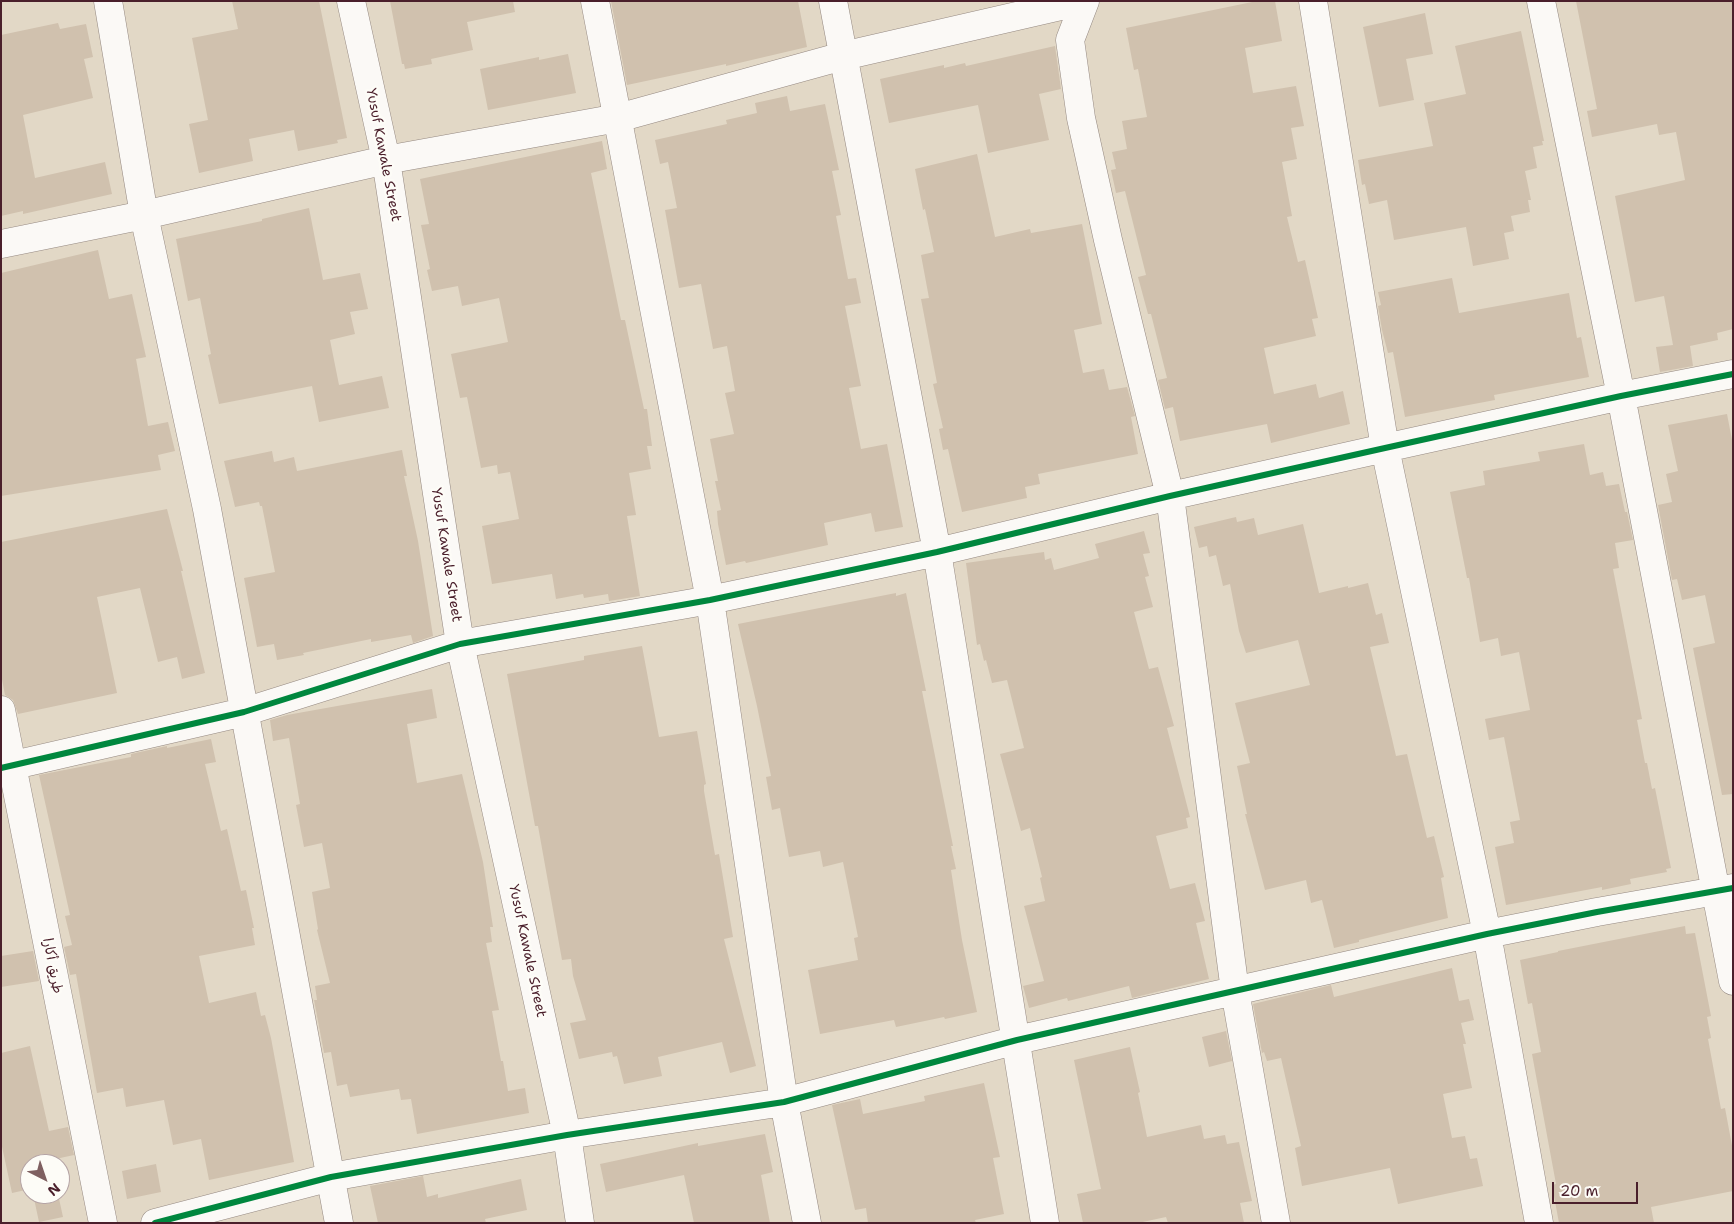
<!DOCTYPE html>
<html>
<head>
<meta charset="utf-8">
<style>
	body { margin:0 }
	#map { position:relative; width:1734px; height:1224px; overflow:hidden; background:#e2d8c6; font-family:"Shantell Sans",sans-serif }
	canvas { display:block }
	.frame { position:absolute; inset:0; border:2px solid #4a1f2b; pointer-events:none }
	.north { position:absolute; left:20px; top:1154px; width:50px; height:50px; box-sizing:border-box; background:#fdfcf7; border:1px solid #b5a4a5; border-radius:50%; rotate:139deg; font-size:14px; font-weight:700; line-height:20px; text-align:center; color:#4a1f2b }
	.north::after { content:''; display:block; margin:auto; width:18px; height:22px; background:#7f6061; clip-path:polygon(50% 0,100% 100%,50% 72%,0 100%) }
	.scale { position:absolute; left:1552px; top:1182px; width:86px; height:22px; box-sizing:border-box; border:2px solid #4a1f2b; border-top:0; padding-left:6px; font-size:15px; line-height:18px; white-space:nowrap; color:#4a1f2b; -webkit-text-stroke:4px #fdfcf7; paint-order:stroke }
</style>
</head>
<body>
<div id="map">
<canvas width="1734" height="1224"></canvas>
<div class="frame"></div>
<div class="north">N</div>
<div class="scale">20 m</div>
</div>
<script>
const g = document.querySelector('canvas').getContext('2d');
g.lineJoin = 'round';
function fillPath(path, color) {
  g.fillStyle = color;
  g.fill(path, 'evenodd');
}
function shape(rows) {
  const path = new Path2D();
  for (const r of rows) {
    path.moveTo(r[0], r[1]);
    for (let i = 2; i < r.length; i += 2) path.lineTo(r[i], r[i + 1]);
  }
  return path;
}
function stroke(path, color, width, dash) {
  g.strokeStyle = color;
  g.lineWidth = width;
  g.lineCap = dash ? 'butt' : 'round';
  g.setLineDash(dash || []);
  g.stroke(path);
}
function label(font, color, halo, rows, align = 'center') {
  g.font = font + ' "Shantell Sans","Playpen Sans Arabic",sans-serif';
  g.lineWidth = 5;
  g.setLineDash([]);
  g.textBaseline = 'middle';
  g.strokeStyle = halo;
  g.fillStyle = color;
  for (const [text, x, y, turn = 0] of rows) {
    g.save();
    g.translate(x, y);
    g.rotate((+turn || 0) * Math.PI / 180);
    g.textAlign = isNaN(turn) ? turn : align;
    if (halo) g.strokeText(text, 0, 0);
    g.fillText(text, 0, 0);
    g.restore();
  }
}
fillPath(shape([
	[232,1,319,1,347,138,337,140,338,143,298,151,294,130,249,139,253,161,199,173,189,124,208,120,192,38,238,29],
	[390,1,513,1,515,12,467,22,473,50,431,59,432,64,405,69,404,64,402,64],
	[611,1,798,1,807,47,726,66,726,64,627,85],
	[1257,1,1275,1,1282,41,1245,48,1253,93,1296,86,1304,126,1291,128,1297,159,1282,162,1292,216,1287,217,1298,262,1305,260,1318,318,1312,319,1316,336,1264,348,1274,394,1316,384,1319,398,1343,391,1350,424,1271,443,1267,424,1180,441,1173,407,1165,409,1158,380,1167,378,1151,314,1148,314,1138,277,1146,275,1125,191,1116,193,1111,170,1116,169,1112,152,1127,149,1122,121,1147,117,1138,69,1134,70,1126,28],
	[1576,1,1733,1,1733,329,1717,333,1718,340,1690,346,1693,366,1660,372,1656,347,1673,345,1664,296,1635,302,1615,196,1685,180,1676,132,1659,135,1657,124,1592,137,1587,111,1597,109],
	[1425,13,1433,54,1406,59,1414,100,1379,107,1363,27],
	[58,23,60,29,86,24,93,57,84,59,93,98,23,115,35,178,105,162,112,194,23,214,23,211,1,216,1,35],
	[1521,31,1544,141,1542,141,1543,145,1533,147,1537,168,1525,171,1531,200,1528,200,1530,212,1511,216,1514,231,1504,233,1509,259,1473,266,1466,227,1394,240,1387,200,1369,204,1365,184,1362,185,1358,160,1433,146,1424,103,1466,94,1455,46],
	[1055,46,1061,89,1039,94,1049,140,988,153,978,105,889,123,880,79,944,65,944,68,965,63,966,66],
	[568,54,576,93,488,110,480,69,539,57,539,60],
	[787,96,790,111,825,104,839,170,832,171,841,215,836,216,848,279,856,278,861,303,845,306,861,386,849,388,861,449,887,444,903,527,875,532,871,513,824,523,828,545,746,563,745,561,726,565,718,524,717,511,721,510,715,481,718,481,710,439,734,434,725,393,735,391,727,346,713,349,701,284,679,288,665,210,677,208,668,162,660,164,655,140,727,124,726,120,757,113,755,103],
	[602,141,607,169,591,173,621,320,625,320,644,409,647,409,652,446,647,446,651,469,629,473,636,515,627,516,640,596,609,601,608,594,584,598,583,594,556,599,552,574,492,584,482,526,519,519,510,472,498,474,497,465,481,468,467,397,460,398,451,354,508,342,499,298,462,306,458,286,432,291,427,270,430,269,421,225,429,224,420,179],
	[977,154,995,237,1030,229,1031,233,1082,224,1102,324,1074,330,1083,373,1104,369,1109,390,1127,387,1135,416,1131,417,1138,454,1038,474,1040,484,1025,487,1027,498,962,512,948,449,943,450,939,429,943,428,933,384,937,383,921,299,929,298,921,255,934,252,925,209,923,210,915,169],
	[309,208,323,280,360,273,368,309,350,312,355,334,330,340,339,385,382,376,389,408,319,422,312,386,219,404,208,355,211,354,200,298,188,301,176,239,262,221,262,219],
	[98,250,109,299,132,294,146,357,136,359,148,426,168,422,175,451,158,455,161,470,1,496,1,273],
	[1452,278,1459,313,1569,293,1577,338,1581,337,1589,377,1494,395,1495,400,1405,417,1393,352,1388,353,1382,330,1378,306,1381,305,1378,292],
	[1727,414,1733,445,1733,794,1722,795,1693,648,1715,643,1705,595,1682,600,1677,579,1672,580,1658,505,1672,502,1666,474,1678,471,1668,425],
	[1584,444,1590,475,1603,472,1606,486,1619,484,1625,512,1627,512,1633,540,1615,543,1619,568,1613,569,1642,719,1637,720,1645,763,1647,763,1652,789,1655,788,1671,868,1666,869,1667,872,1630,879,1631,884,1602,890,1602,887,1506,905,1495,847,1514,843,1510,822,1520,820,1504,737,1489,740,1485,719,1530,710,1519,652,1501,656,1498,638,1480,642,1469,578,1467,578,1450,492,1485,485,1483,471,1540,461,1538,452],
	[402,450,407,476,404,476,418,541,433,636,413,643,411,635,371,642,371,639,303,653,304,655,277,660,274,644,257,647,244,578,275,572,262,506,260,506,259,502,235,507,224,461,272,451,274,462,294,457,297,471],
	[167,509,183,571,181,571,205,673,182,679,177,657,158,662,140,588,97,597,117,693,18,714,13,700,5,695,1,674,1,542],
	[1236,517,1237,522,1254,518,1258,535,1303,524,1319,593,1348,586,1348,588,1368,583,1376,615,1382,613,1389,643,1370,647,1390,730,1396,756,1407,754,1427,838,1434,836,1444,877,1441,878,1448,918,1359,940,1359,942,1334,948,1322,900,1311,903,1306,880,1265,890,1245,814,1247,814,1237,766,1250,763,1235,703,1310,685,1298,640,1246,653,1239,631,1230,584,1223,586,1216,555,1209,557,1207,546,1199,548,1194,527],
	[1144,531,1150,553,1143,554,1149,576,1145,577,1153,607,1134,612,1149,669,1158,667,1174,726,1167,728,1190,817,1186,818,1188,828,1156,836,1170,889,1195,883,1205,921,1196,923,1209,979,1132,998,1129,986,1068,1001,1067,998,1029,1008,1023,986,1044,981,1024,906,1045,901,1040,878,1042,877,1030,828,1021,831,1000,754,1024,748,1007,680,992,683,986,660,984,661,980,644,977,645,966,563,1044,552,1045,560,1051,558,1054,570,1099,558,1095,544],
	[896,593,896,596,906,593,926,691,922,691,953,846,951,846,956,869,951,870,962,940,977,1012,945,1019,944,1017,896,1027,894,1020,820,1034,808,970,858,960,854,938,858,937,843,862,823,867,820,851,789,857,780,808,772,810,766,777,771,776,757,706,738,624],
	[642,646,659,737,697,731,706,784,704,785,704,791,715,855,719,854,733,937,724,939,756,1066,730,1073,722,1042,658,1057,662,1076,624,1084,617,1056,613,1057,612,1052,579,1059,570,1023,586,1020,573,976,571,959,562,960,538,826,535,826,507,674,584,660,584,656],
	[432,689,437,718,407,724,417,783,462,774,483,862,493,927,490,927,492,942,486,943,499,1010,492,1011,501,1061,503,1061,508,1091,525,1088,529,1113,417,1134,411,1099,401,1100,399,1089,350,1097,347,1084,337,1086,331,1052,324,1053,314,1000,317,1000,315,986,330,983,317,930,318,929,312,892,330,888,322,843,304,847,296,805,300,804,289,738,273,741,270,720,287,715],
	[211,739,216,762,205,764,221,831,227,829,241,891,246,890,254,928,252,928,255,945,199,956,209,1003,256,992,261,1016,265,1015,271,1038,294,1162,209,1180,201,1139,173,1145,164,1100,126,1107,123,1088,97,1093,76,974,70,975,64,947,72,945,65,916,70,915,39,775,131,757,131,754,167,746,167,748],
	[1685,926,1686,934,1695,933,1711,1016,1707,1017,1711,1038,1708,1039,1721,1109,1725,1108,1733,1151,1733,1191,1651,1207,1654,1223,1559,1223,1552,1185,1556,1184,1532,1054,1541,1052,1532,1003,1528,1004,1520,960,1558,952,1558,951],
	[33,951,39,981,1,987,1,956],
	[1452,968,1459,1001,1469,999,1474,1020,1461,1023,1466,1044,1463,1044,1472,1088,1443,1094,1452,1138,1465,1136,1470,1159,1477,1158,1483,1186,1398,1204,1390,1168,1302,1186,1295,1148,1301,1146,1281,1058,1267,1061,1264,1052,1262,1053,1253,1004,1331,985,1334,997],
	[1226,1031,1232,1061,1209,1067,1202,1037],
	[30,1046,49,1131,68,1127,74,1155,51,1160,52,1164,30,1164,30,1189,12,1193,1,1142,1,1053],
	[1130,1047,1140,1092,1138,1093,1147,1137,1201,1125,1204,1139,1225,1135,1227,1144,1239,1142,1252,1201,1240,1203,1244,1223,1168,1223,1166,1217,1138,1223,1083,1223,1077,1194,1101,1189,1074,1060],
	[984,1083,1000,1157,993,1158,1004,1214,975,1220,976,1223,868,1223,866,1208,855,1210,832,1105,860,1099,863,1114,925,1101,924,1096],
	[765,1134,773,1172,761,1175,770,1223,694,1223,684,1175,606,1192,600,1164,698,1143,698,1146],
	[156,1164,161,1192,127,1199,122,1171],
	[423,1176,427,1197,438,1194,438,1198,521,1179,527,1210,485,1219,486,1223,378,1223,370,1186],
	[33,1194,58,1194,63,1217,39,1222]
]), '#d0c1ae');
const minor = shape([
	[108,1,144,215,207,509,339,1223],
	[351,1,386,160,460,644,567,1135,580,1223],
	[595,1,710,600,784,1102,807,1223],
	[833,1,937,552,1045,1223],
	[1085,1,1070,40,1081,118,1108,240,1170,496,1235,991,1276,1223],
	[1313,1,1385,448,1487,934,1539,1223],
	[1541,1,1621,396,1733,981],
	[1,244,144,215,386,160,618,118,843,56,1082,1],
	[1,710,103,1223],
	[1,768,244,712,460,644,710,600,937,552,1170,496,1385,448,1621,396,1733,374],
	[155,1223,331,1177,567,1135,784,1102,1017,1040,1487,934,1597,912,1733,888]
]);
stroke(minor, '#958982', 29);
stroke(minor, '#fbf9f6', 28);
stroke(shape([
	[1,768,244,712,460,644,710,600,937,552,1170,496,1385,448,1621,396,1733,374],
	[155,1223,331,1177,567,1135,784,1102,1017,1040,1487,934,1597,912,1733,888]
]), '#00873e', 6);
label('14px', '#4a1f2b', '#fdfcf7', [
	["Yusuf Kawale Street",383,155,79],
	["Yusuf Kawale Street",446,555,81],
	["Yusuf Kawale Street",527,951,78],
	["طريق أكارا",52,966,79]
]);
</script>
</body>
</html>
